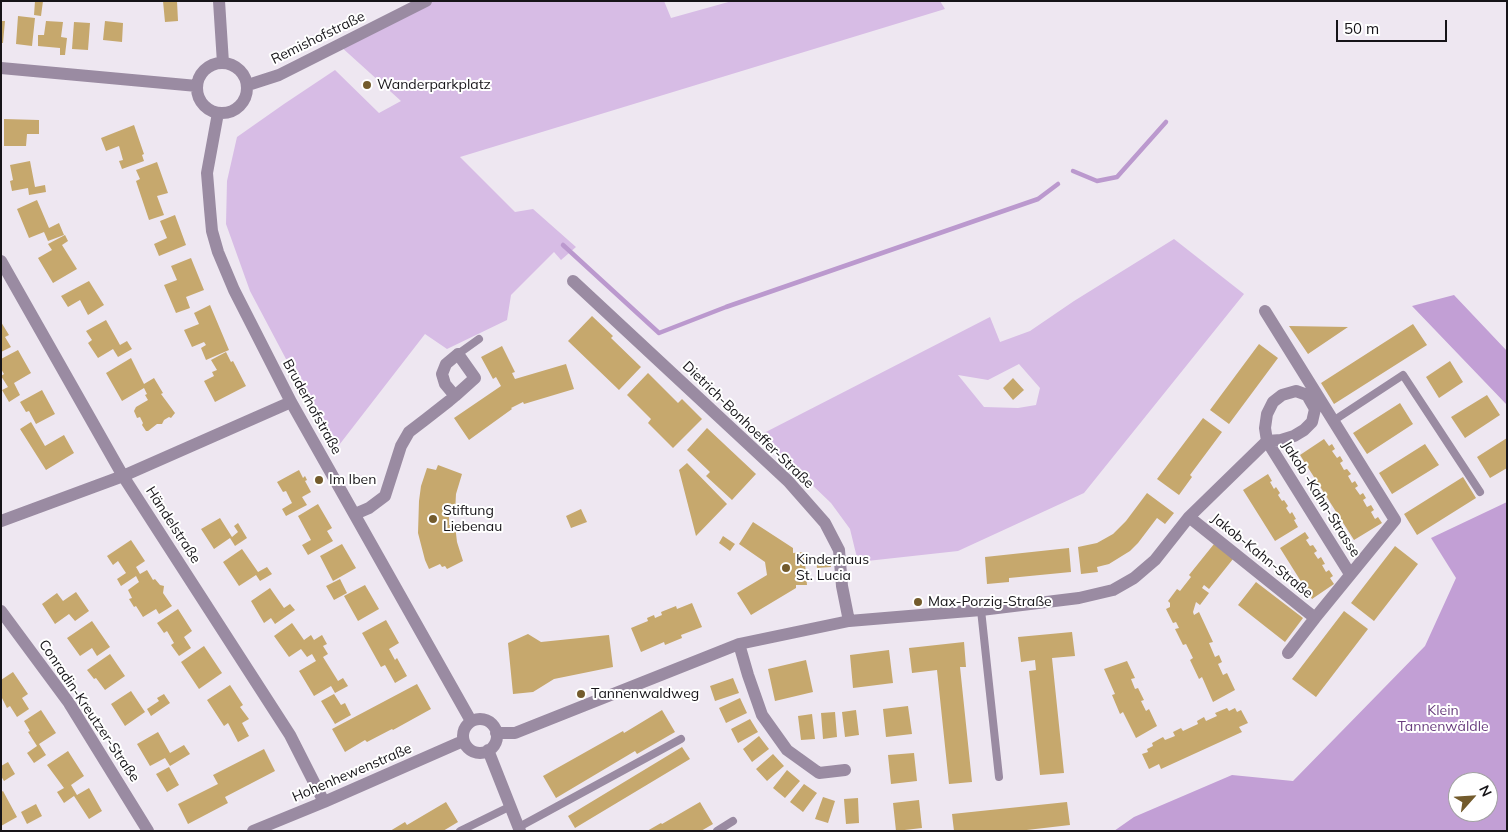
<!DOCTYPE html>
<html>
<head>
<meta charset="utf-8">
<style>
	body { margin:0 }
	#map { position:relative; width:1508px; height:832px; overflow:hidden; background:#eee7f1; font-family:Mulish,sans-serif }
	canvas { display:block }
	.frame { position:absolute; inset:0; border:2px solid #161418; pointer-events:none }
	.north { position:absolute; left:1448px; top:772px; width:50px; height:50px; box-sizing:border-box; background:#fff; border:1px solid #a2a1a3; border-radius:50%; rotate:64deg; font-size:14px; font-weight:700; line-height:20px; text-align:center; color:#161418 }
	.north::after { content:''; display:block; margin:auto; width:18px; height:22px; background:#735b2c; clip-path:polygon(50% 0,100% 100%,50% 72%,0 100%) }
	.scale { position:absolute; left:1336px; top:20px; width:111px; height:22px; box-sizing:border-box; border:2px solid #161418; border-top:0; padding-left:6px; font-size:15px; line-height:18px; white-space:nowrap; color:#161418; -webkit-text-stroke:4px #fff; paint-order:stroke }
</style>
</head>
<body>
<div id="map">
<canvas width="1508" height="832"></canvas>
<div class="frame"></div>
<div class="north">N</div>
<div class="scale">50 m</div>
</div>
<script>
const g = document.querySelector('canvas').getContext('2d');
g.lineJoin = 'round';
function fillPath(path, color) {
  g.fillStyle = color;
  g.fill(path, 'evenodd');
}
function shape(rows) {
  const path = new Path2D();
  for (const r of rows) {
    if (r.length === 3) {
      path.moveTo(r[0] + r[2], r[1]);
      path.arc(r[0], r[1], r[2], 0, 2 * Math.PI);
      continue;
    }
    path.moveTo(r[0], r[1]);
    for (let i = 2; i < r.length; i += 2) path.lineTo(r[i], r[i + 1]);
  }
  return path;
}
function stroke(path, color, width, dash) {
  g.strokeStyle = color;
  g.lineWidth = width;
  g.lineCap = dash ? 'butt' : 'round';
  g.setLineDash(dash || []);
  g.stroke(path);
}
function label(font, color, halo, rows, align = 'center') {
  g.font = font + ' Mulish,sans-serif';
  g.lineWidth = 4;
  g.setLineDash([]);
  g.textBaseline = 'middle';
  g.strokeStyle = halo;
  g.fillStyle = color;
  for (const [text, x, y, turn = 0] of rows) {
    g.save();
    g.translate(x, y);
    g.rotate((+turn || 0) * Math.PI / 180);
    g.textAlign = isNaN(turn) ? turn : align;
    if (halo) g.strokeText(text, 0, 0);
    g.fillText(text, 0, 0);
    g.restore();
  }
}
fillPath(shape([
	[426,1,664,1,671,18,732,1,940,1,945,9,460,157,515,212,533,209,576,247,561,260,554,252,511,295,507,320,447,349,425,334,336,449,304,393,250,291,226,224,227,181,237,137,284,104,335,70,379,113,401,101,339,45],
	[1174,239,1244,294,1084,493,958,551,858,562,850,529,831,503,760,435,990,317,1000,342,1030,331,1074,301],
	[1019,364,1040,388,1036,405,1018,408,984,407,958,375,988,380]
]), '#d7bce5');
fillPath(shape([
	[1454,295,1507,351,1507,405,1412,306],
	[1507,502,1507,831,1114,831,1134,817,1232,775,1293,781,1425,646,1456,578,1431,538],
	[1458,782,1488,782,1488,812,1458,812]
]), '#c29fd5');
stroke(shape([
	[1073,171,1097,181,1117,177,1166,122],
	[563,245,659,333,726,307,1038,199,1058,184]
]), '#bb99ce', 4.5);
fillPath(shape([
	[35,1,43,1,41,16,34,15],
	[163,1,177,1,178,21,165,22],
	[18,16,35,18,32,46,16,44],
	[1,21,5,21,3,43,1,43],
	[46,21,63,22,61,37,67,38,65,55,60,55,60,48,38,46,38,35,44,35],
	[105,21,123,23,122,42,103,40],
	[74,22,90,23,88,50,72,49],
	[4,119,39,120,39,134,27,134,26,146,4,146],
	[134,125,144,154,142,155,144,161,122,169,119,161,123,160,119,146,106,151,101,138],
	[30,161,35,187,45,185,46,192,29,195,28,188,12,191,10,181,13,180,10,165],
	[157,162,168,193,157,196,164,215,149,220,136,181,140,179,136,170],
	[37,200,49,228,59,223,64,235,48,241,44,232,29,238,17,209],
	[175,215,186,245,159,256,154,244,167,238,160,221],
	[65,235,68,241,62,245,77,269,53,283,38,258,52,250,48,244],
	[191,258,204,290,186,297,190,308,176,313,164,285,177,280,171,266],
	[89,281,104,305,88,315,80,300,68,307,61,296],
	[210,305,229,350,206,360,201,348,206,345,204,342,192,347,184,330,199,324,194,313],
	[592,316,613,336,611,338,641,367,619,390,568,341],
	[106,320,120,345,127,341,132,349,118,357,113,349,98,358,88,343,92,340,86,331],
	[1,322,9,335,5,337,11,347,1,352],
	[1413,324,1427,345,1334,404,1321,383],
	[1289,326,1348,327,1308,354],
	[1259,344,1278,358,1229,424,1210,410],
	[502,346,515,372,512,373,515,379,566,364,574,389,524,404,523,402,511,408,512,409,469,440,454,418,501,386,496,377,493,379,481,357],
	[18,350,31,373,14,383,20,395,9,402,2,390,8,387,1,376,4,374,1,369,1,359],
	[226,352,231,362,233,361,246,386,215,402,204,381,214,376,212,372,217,370,211,360],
	[131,358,144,384,154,378,163,393,161,394,175,413,171,418,169,417,164,420,162,424,157,424,148,431,146,431,142,425,143,423,140,417,137,418,134,411,136,407,148,400,145,395,147,394,144,388,122,401,106,373],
	[1450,361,1463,382,1439,398,1426,377],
	[648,373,678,403,682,399,702,419,673,448,648,423,651,419,627,395],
	[1013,378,1024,390,1013,400,1003,388],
	[42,390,55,414,36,424,29,411,26,412,20,402],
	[1487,395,1500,415,1465,438,1451,417],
	[1400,403,1413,424,1367,454,1353,433],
	[1203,418,1222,432,1190,475,1192,477,1179,495,1157,479],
	[31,422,45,446,64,435,74,453,46,470,20,429],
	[707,428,756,474,732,500,706,476,710,472,687,450],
	[1507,438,1507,468,1490,478,1477,457],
	[1324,439,1329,446,1332,444,1335,449,1332,451,1337,458,1340,456,1343,461,1340,463,1344,470,1347,469,1351,474,1348,476,1352,483,1355,481,1358,486,1355,488,1360,495,1363,493,1366,498,1363,500,1367,507,1371,505,1374,510,1371,512,1375,519,1378,517,1382,523,1354,540,1300,455],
	[1425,444,1439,465,1392,494,1379,473],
	[687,463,727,504,696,536,679,470],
	[438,465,462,474,456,494,455,512,449,512,449,525,455,525,457,542,463,561,447,569,445,566,442,567,440,564,429,569,425,560,418,533,419,501,421,486,427,468,436,470],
	[299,470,303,478,305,476,307,480,305,481,311,492,302,497,307,505,286,516,282,509,292,503,286,491,283,492,277,482],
	[1268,474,1272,481,1270,482,1274,489,1276,487,1280,493,1278,495,1282,501,1284,500,1288,506,1286,508,1290,514,1292,512,1296,519,1294,520,1298,527,1275,541,1243,490],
	[1463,477,1476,498,1417,535,1404,514],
	[1147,493,1174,513,1165,524,1157,518,1138,543,1130,551,1109,564,1097,567,1098,572,1081,574,1078,547,1097,543,1113,534,1126,521],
	[318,504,332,528,327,531,333,541,308,555,302,545,311,540,298,516],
	[581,509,587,522,571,528,566,516],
	[220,518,232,537,238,532,234,526,238,523,247,538,235,546,230,538,214,549,201,529],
	[753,522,793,548,793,553,804,552,807,585,796,585,796,588,751,615,737,593,767,575,765,562,739,544],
	[1305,532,1309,538,1306,540,1310,546,1313,545,1317,551,1314,553,1318,559,1321,557,1325,564,1322,565,1326,572,1329,570,1333,576,1330,578,1334,584,1312,599,1280,548],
	[723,536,735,544,730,551,719,543],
	[131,540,145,561,136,567,140,574,147,570,153,580,155,579,160,585,164,586,163,593,172,606,159,614,156,609,143,617,136,606,134,607,129,599,132,598,128,590,139,582,136,576,121,586,117,579,126,573,118,561,113,565,107,556],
	[342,544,356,568,333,581,320,556],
	[1214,544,1233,559,1209,589,1204,585,1202,588,1209,593,1200,605,1196,602,1193,612,1194,615,1199,612,1213,642,1209,643,1215,657,1219,655,1222,662,1218,664,1223,675,1227,673,1235,690,1213,702,1202,677,1199,679,1190,660,1193,658,1186,644,1183,645,1175,629,1179,628,1176,622,1173,623,1166,609,1170,607,1170,603,1168,601,1177,589,1180,591,1191,577,1189,575],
	[1395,546,1418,564,1374,621,1351,603],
	[1069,548,1071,572,1009,578,1009,582,987,584,985,557],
	[242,549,258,572,267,567,272,574,260,581,256,575,239,586,223,562],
	[831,559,831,567,817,568,816,560],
	[340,579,347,593,334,600,326,586],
	[1256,582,1303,618,1285,642,1238,605],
	[365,585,379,609,358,621,344,596],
	[270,588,284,608,290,604,295,610,275,624,271,618,264,623,251,601],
	[76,592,89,611,75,621,69,614,55,624,42,604,57,593,63,601],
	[692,603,702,627,681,635,682,638,665,645,664,642,641,652,631,628,648,621,647,618,654,615,655,618,662,615,661,612,676,606,677,609],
	[178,609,192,631,184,637,191,648,179,656,171,645,174,643,167,631,164,633,157,623],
	[1344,611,1368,629,1316,697,1292,679],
	[386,620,399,643,389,649,395,660,397,658,407,676,395,683,385,665,381,667,362,633],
	[92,621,110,647,97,656,92,648,80,656,67,638],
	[292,623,304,640,311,635,314,640,322,635,327,644,323,646,328,654,323,657,338,681,343,678,348,686,335,693,331,686,314,696,299,671,316,661,312,654,307,657,301,649,289,657,274,636],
	[1072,632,1075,656,1052,658,1064,773,1040,775,1029,671,1036,670,1035,660,1021,662,1018,637],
	[528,634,541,642,609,635,613,667,554,679,533,692,513,694,508,643],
	[964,642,966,667,960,667,972,782,949,784,937,670,912,673,909,648],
	[204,646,222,673,199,689,181,662],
	[889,650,893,683,853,688,850,655],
	[110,654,125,676,105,690,96,678,94,679,87,670],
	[806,660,813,692,775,701,768,669],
	[1127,661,1135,678,1131,679,1135,689,1138,688,1144,700,1141,701,1146,711,1149,709,1157,726,1136,738,1123,712,1120,714,1112,695,1115,694,1104,669],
	[13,672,28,694,22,698,29,709,17,717,10,706,7,708,1,696,1,680],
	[733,678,739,693,715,701,710,686],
	[417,684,431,709,393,730,392,729,367,742,365,740,345,752,332,729],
	[230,685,243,705,240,707,249,719,242,723,249,736,238,742,228,723,224,726,207,700],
	[131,691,145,712,125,726,111,704],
	[164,694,170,703,151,716,147,709,159,701,157,698],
	[334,694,341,705,345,703,351,715,335,724,321,701],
	[740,698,747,713,726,723,719,708],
	[908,706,912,734,886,737,883,709],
	[1227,708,1229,711,1235,708,1237,712,1241,710,1248,723,1239,727,1242,732,1161,769,1159,764,1149,769,1142,754,1148,752,1147,749,1153,746,1152,743,1163,737,1165,740,1175,736,1173,732,1181,728,1183,731,1198,724,1197,721,1204,717,1206,721,1217,716,1215,713],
	[41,710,56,733,39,744,46,755,34,763,27,753,37,746,28,732,30,731,24,721],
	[662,710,675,732,637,754,635,751,556,798,543,776,623,731,624,733],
	[856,710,859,735,845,737,842,712],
	[835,712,837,737,823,739,821,713],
	[812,714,815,739,801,740,798,716],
	[750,719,758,732,738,743,731,729],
	[158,732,170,753,184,745,190,754,170,766,165,758,150,766,137,744],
	[759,736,769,749,752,762,743,749],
	[682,747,690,759,575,828,568,816],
	[264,749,275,771,225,797,228,803,188,824,178,804,218,784,213,775],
	[68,751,84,776,71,785,77,795,89,788,102,811,89,819,74,796,64,803,57,792,64,788,47,765],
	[914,753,917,781,891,784,888,755],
	[773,754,784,766,767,781,756,769],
	[8,762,15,774,4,781,1,776,1,766],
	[169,767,179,785,167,792,156,774],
	[787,770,800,781,785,798,773,788],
	[804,784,817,793,803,812,790,802],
	[3,791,17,817,1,826,1,792],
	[823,797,835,801,828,823,815,819],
	[858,798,859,823,846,824,844,799],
	[919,800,922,828,896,831,893,803],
	[446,802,458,822,443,831,390,831,405,822,407,825],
	[700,802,713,824,701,831,647,831,661,823,662,824],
	[1067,802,1070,825,1018,831,954,831,952,814],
	[36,804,42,816,27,824,21,812]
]), '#c6a86d');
stroke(shape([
	[458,354,479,339],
	[1333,421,1403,375,1480,492],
	[981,610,999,777],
	[519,827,681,739],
	[460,831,511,806],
	[717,831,733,821]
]), '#9a8ba2', 8);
stroke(shape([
	[219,1,223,63],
	[222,88,25],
	[1,68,197,86],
	[248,85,279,75,426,1],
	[218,113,207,173,210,209,212,231,218,252,234,290,291,402,471,721],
	[1,261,123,476,290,735,324,802],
	[573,281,788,481,825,523,839,550,842,586,849,621],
	[355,514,369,508,385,496,401,446,409,432,426,419,449,401,455,396,475,378,458,354,446,364,442,374,445,384,455,396],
	[1189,517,1315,618,1395,520,1265,311],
	[1,521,123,476,291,402],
	[1,611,69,703,148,831],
	[739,644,748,675,762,715,787,750,819,773,845,770],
	[1288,653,1315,618],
	[480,736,17],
	[496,733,515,733,739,644,849,621,981,610,1079,598,1113,590,1134,578,1155,560,1189,517,1267,441,1281,440,1294,436,1304,430,1312,422,1315,409,1307,395,1296,391,1282,395,1273,402,1267,414,1265,428,1267,441,1350,574],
	[488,750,520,831],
	[253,831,324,802,463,741]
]), '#9a8ba2', 12);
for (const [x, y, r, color] of [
	[367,85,5,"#735b2c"],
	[319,480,5,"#735b2c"],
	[433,519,5,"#735b2c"],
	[786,568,5,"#735b2c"],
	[918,602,5,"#735b2c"],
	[581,694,5,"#735b2c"]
]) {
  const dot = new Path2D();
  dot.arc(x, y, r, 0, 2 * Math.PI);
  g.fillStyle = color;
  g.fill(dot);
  stroke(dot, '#fff', 2);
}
label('14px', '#161418', '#fff', [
	["Remishofstraße",318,38,-26],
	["Bruderhofstraße",312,407,61],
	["Dietrich-Bonhoeffer-Straße",748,425,44],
	["Jakob -Kahn-Strasse",1321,499,58],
	["Händelstraße",173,525,57],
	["Jakob-Kahn-Straße",1262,556,39],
	["Conradin-Kreutzer-Straße",89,711,56],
	["Hohenhewenstraße",352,773,-23]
]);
label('14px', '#161418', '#fff', [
	["Wanderparkplatz",377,85],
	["Im Iben",329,480],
	["Stiftung",443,511],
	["Liebenau",443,527],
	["Kinderhaus",796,560],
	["St. Lucia",796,576],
	["Max-Porzig-Straße",928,602],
	["Tannenwaldweg",591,694]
], 'left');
label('14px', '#693d7e', '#fff', [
	["Klein",1443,711],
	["Tannenwäldle",1443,727]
]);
</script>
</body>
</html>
